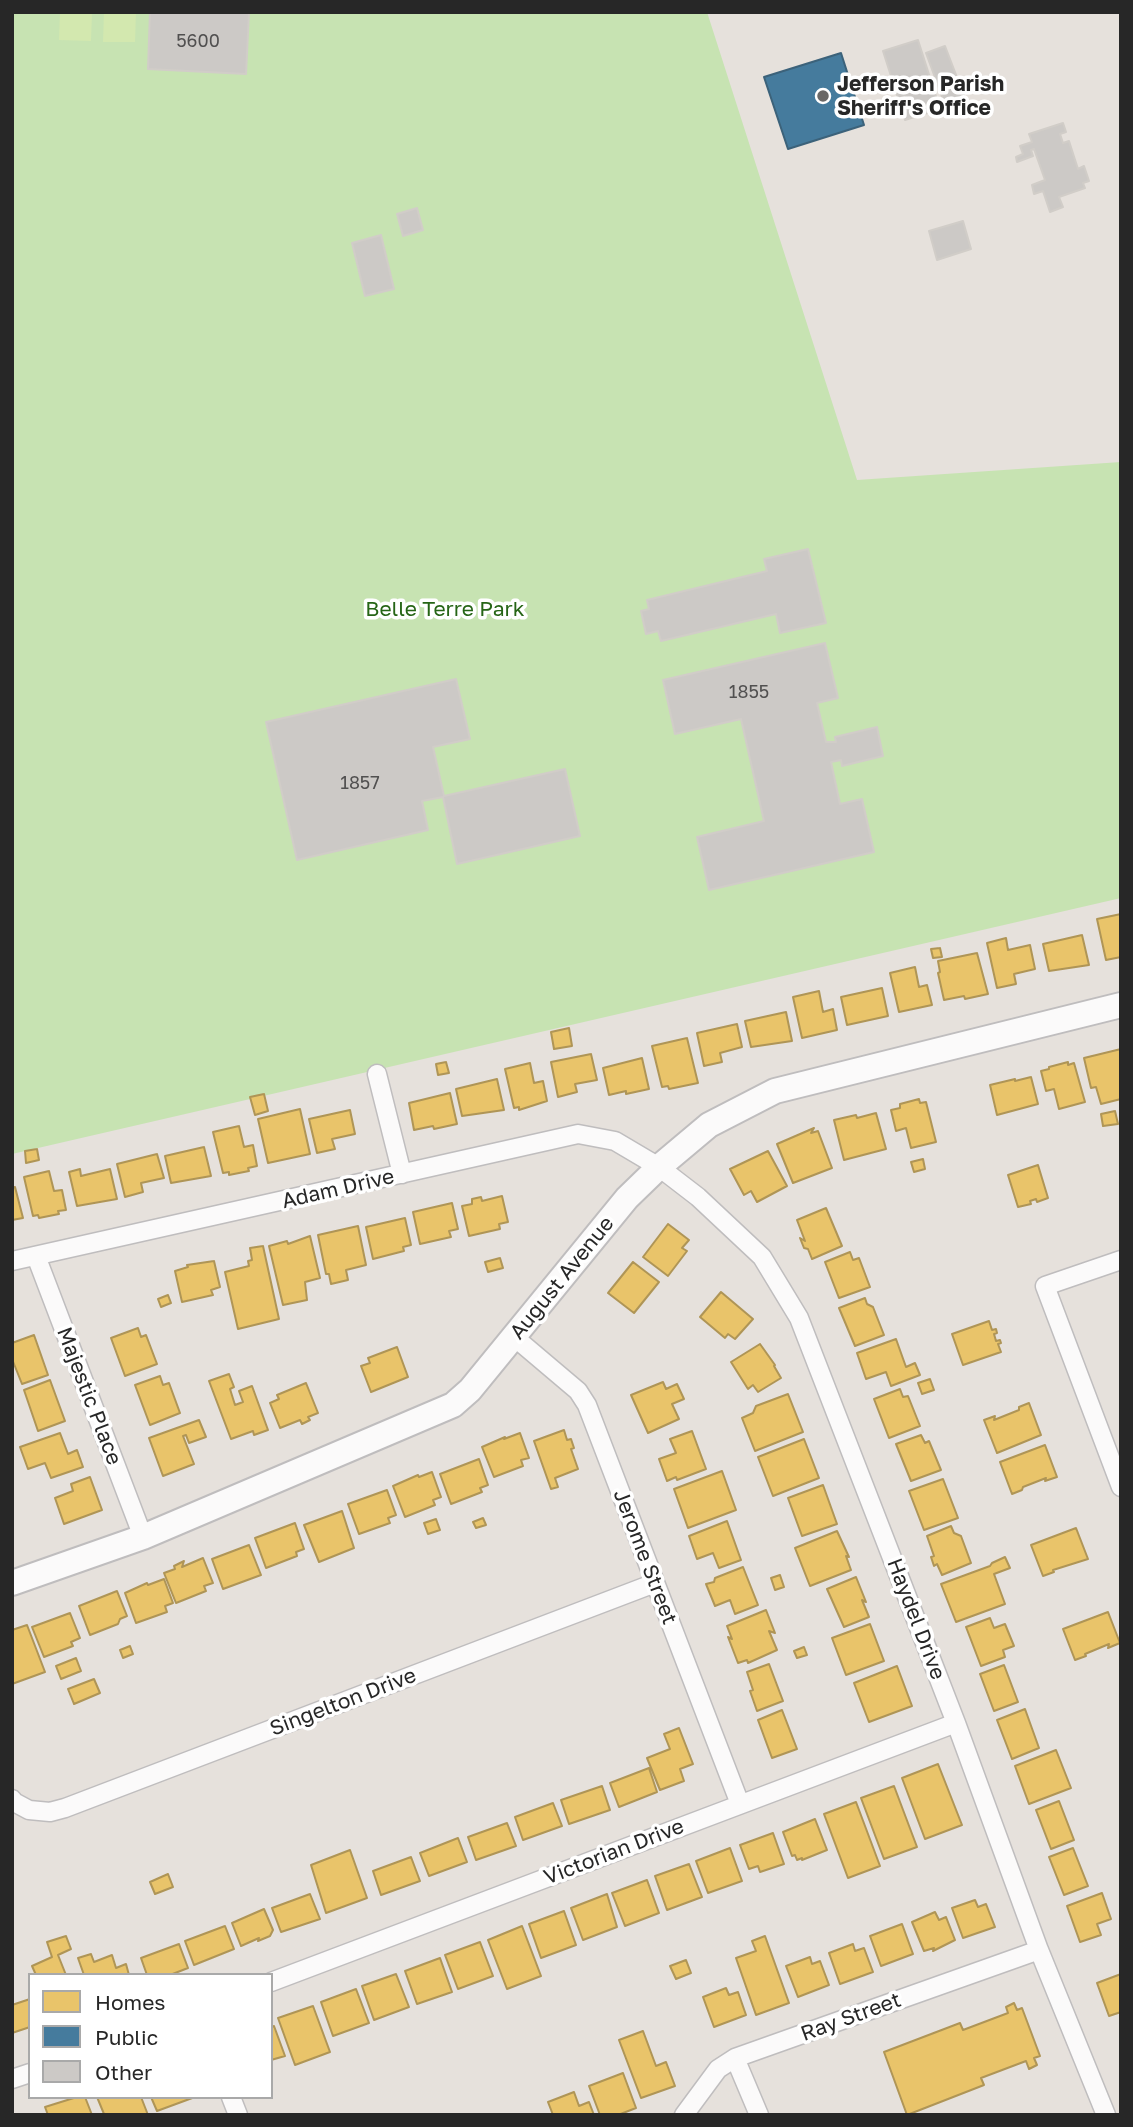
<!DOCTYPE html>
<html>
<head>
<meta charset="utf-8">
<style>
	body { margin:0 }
	#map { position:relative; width:1133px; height:2127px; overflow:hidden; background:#e6e1dc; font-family:"Golos Text",sans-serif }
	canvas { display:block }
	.frame { position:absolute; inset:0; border:14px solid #272727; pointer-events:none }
	.legend { position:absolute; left:28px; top:1973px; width:245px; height:126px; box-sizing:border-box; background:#fff; border:2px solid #a9a9a9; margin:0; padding:9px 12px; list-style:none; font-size:21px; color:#272727 }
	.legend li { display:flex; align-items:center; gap:14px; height:35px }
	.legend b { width:35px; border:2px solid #a9a9a9 }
</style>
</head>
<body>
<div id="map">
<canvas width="1133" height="2127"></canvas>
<div class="frame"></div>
<ul class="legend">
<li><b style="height:19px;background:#e9c46a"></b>Homes</li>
<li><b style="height:19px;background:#457b9d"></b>Public</li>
<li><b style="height:19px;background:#ccc9c6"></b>Other</li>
</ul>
</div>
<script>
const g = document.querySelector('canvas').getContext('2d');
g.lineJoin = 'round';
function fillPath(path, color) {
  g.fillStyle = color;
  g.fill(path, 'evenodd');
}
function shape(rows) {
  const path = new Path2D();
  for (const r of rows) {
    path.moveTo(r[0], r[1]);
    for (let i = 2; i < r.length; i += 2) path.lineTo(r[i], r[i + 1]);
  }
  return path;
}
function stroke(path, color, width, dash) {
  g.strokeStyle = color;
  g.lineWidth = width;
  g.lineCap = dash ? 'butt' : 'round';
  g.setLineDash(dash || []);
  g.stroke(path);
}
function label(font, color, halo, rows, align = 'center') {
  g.font = font + ' "Golos Text",sans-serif';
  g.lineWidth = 7;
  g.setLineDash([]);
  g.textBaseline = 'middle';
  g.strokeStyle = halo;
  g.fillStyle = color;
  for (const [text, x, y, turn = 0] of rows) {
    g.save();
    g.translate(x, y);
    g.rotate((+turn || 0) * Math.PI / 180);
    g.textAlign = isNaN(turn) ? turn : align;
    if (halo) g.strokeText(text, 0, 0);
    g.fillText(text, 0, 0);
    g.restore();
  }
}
fillPath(shape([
	[12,12,707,12,857,480,1121,462,1121,898,12,1154]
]), '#c7e3b2');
fillPath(shape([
	[60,12,92,12,91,41,59,40],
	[104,12,136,12,135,42,103,42]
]), '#d3e8af');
const homes = shape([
	[1121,914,1121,957,1106,960,1097,919,1121,914],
	[1082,935,1089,965,1049,971,1043,944,1082,935],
	[1006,938,1008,950,1030,945,1035,969,1014,974,1016,984,997,988,987,943,1006,938],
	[940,948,942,957,933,958,931,949,940,948],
	[977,953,988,994,965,999,964,996,944,1000,938,973,940,972,938,961,977,953],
	[915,967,919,987,927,985,932,1005,899,1012,890,973,915,967],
	[882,988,888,1016,847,1025,841,997,882,988],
	[819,991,823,1012,833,1009,837,1030,802,1038,793,997,819,991],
	[786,1012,792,1041,751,1047,745,1021,786,1012],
	[737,1024,742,1047,720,1053,722,1062,704,1066,697,1033,737,1024],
	[569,1028,572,1046,554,1049,551,1032,569,1028],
	[687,1038,698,1083,669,1089,668,1086,662,1087,652,1046,687,1038],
	[1121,1049,1121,1099,1101,1104,1096,1087,1091,1088,1084,1058,1121,1049],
	[591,1054,597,1080,575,1084,577,1092,558,1097,551,1062,591,1054],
	[642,1058,649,1089,626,1094,626,1091,609,1095,603,1068,642,1058],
	[446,1062,449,1073,438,1075,436,1064,446,1062],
	[1068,1062,1068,1065,1074,1063,1085,1102,1059,1109,1054,1089,1046,1091,1041,1071,1049,1069,1049,1067,1068,1062],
	[530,1063,534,1083,543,1081,547,1101,519,1110,519,1107,514,1108,505,1069,530,1063],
	[1031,1077,1038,1104,997,1115,990,1085,1015,1079,1015,1081,1031,1077],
	[497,1079,504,1110,462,1116,456,1089,497,1079],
	[450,1093,457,1124,434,1129,433,1126,414,1130,409,1103,450,1093],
	[264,1094,268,1111,255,1115,250,1097,264,1094],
	[919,1099,920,1103,926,1102,936,1142,911,1148,906,1128,896,1131,891,1110,900,1108,900,1104,919,1099],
	[300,1109,310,1154,268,1163,258,1119,300,1109],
	[350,1110,355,1134,332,1139,335,1149,317,1153,309,1119,350,1110],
	[1115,1111,1118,1124,1103,1126,1101,1114,1115,1111],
	[876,1113,886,1149,844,1160,834,1120,856,1115,857,1118,876,1113],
	[239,1126,244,1147,253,1145,257,1166,248,1168,249,1171,229,1175,229,1172,223,1173,213,1132,239,1126],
	[814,1128,811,1133,818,1131,832,1168,793,1183,777,1144,814,1128],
	[204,1147,211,1176,171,1183,165,1156,204,1147],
	[37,1149,39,1160,26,1163,25,1151,37,1149],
	[768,1151,787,1186,757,1202,751,1191,744,1195,730,1169,768,1151],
	[157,1154,164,1178,141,1183,143,1192,125,1197,117,1164,157,1154],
	[923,1159,925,1169,914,1172,911,1162,923,1159],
	[1038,1165,1048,1198,1037,1202,1036,1199,1030,1201,1031,1204,1018,1207,1008,1175,1038,1165],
	[80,1169,81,1176,110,1169,117,1199,77,1206,69,1172,80,1169],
	[49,1171,54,1191,62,1190,66,1210,58,1211,59,1214,39,1218,38,1215,33,1216,24,1177,49,1171],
	[15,1187,23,1218,12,1220,12,1188,15,1187],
	[502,1196,508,1222,499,1224,500,1229,469,1236,462,1206,472,1204,472,1199,481,1197,482,1201,502,1196],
	[452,1203,458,1229,449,1231,451,1237,420,1244,413,1212,452,1203],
	[826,1208,842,1246,812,1259,808,1249,804,1248,800,1238,805,1241,797,1220,826,1208],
	[405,1218,411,1245,403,1247,404,1251,373,1259,366,1227,405,1218],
	[668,1224,689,1240,682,1248,687,1251,668,1276,643,1257,668,1224],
	[358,1226,366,1265,346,1270,348,1280,331,1284,329,1274,326,1274,318,1235,358,1226],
	[310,1236,320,1278,305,1282,307,1300,283,1305,269,1246,287,1241,288,1244,310,1236],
	[263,1246,279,1319,238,1329,225,1272,249,1266,248,1261,252,1260,250,1248,263,1246],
	[850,1252,853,1260,859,1258,870,1287,839,1298,825,1262,850,1252],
	[500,1258,503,1268,488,1272,485,1262,500,1258],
	[214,1261,220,1287,211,1290,213,1295,182,1302,175,1271,188,1267,187,1265,214,1261],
	[633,1262,659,1282,634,1313,608,1293,633,1262],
	[721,1292,753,1319,735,1339,728,1334,725,1338,700,1317,721,1292],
	[168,1295,171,1303,161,1307,158,1299,168,1295],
	[865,1298,867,1304,873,1307,884,1335,855,1346,839,1308,865,1298],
	[989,1321,992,1330,996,1329,997,1333,994,1334,996,1341,1000,1340,1001,1343,998,1344,1001,1352,963,1365,952,1334,989,1321],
	[138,1328,141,1337,146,1335,157,1364,125,1376,111,1338,138,1328],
	[34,1335,48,1375,22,1384,12,1359,12,1343,34,1335],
	[896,1339,906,1367,915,1363,920,1375,891,1386,886,1372,866,1379,857,1353,896,1339],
	[760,1344,775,1365,774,1366,781,1378,758,1392,753,1385,748,1389,731,1362,760,1344],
	[397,1347,408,1377,371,1392,361,1366,370,1363,368,1358,397,1347],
	[229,1374,234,1387,230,1389,235,1405,243,1402,239,1391,252,1386,268,1430,254,1435,253,1431,231,1439,209,1381,229,1374],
	[160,1376,163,1385,169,1383,180,1413,150,1425,135,1385,160,1376],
	[930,1379,934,1390,922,1394,918,1383,930,1379],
	[50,1380,65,1421,38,1431,24,1390,50,1380],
	[663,1382,666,1389,677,1384,684,1399,672,1404,679,1419,648,1433,631,1395,663,1382],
	[306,1383,318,1413,308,1417,310,1420,302,1424,300,1420,280,1428,270,1403,279,1399,277,1395,306,1383],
	[900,1389,903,1397,908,1396,920,1426,889,1438,874,1399,900,1389],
	[788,1394,803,1432,755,1451,742,1418,753,1413,756,1406,788,1394],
	[1029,1403,1041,1435,997,1453,984,1420,995,1416,994,1420,1019,1410,1019,1407,1029,1403],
	[199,1420,206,1437,189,1443,186,1435,183,1436,194,1464,163,1476,149,1438,199,1420],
	[564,1430,567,1440,571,1439,574,1448,571,1449,578,1469,555,1478,558,1487,551,1489,534,1441,564,1430],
	[692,1431,706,1469,677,1480,676,1477,667,1481,659,1459,676,1453,670,1439,692,1431],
	[60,1433,68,1454,77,1450,83,1467,51,1478,45,1463,28,1469,20,1447,60,1433],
	[520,1433,529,1458,521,1460,523,1466,494,1477,482,1447,505,1437,504,1439,520,1433],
	[921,1435,925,1443,929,1441,941,1470,911,1481,896,1444,921,1435],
	[804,1439,819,1478,773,1496,758,1457,804,1439],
	[1045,1445,1057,1477,1045,1481,1046,1478,1023,1487,1022,1490,1012,1494,1000,1462,1045,1445],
	[479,1459,488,1485,480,1488,482,1492,451,1504,440,1474,479,1459],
	[722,1471,736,1510,688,1528,674,1489,722,1471],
	[432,1472,441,1497,433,1500,435,1505,405,1517,393,1486,418,1475,419,1477,432,1472],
	[90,1477,102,1510,64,1524,55,1498,73,1491,71,1484,90,1477],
	[943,1479,958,1518,924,1530,909,1491,943,1479],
	[823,1485,837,1524,802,1536,788,1498,823,1485],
	[387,1490,396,1515,388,1518,390,1523,359,1534,348,1504,387,1490],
	[342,1511,354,1548,319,1562,304,1525,342,1511],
	[483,1518,486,1525,476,1528,473,1522,483,1518],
	[436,1519,440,1530,428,1534,424,1523,436,1519],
	[727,1521,741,1560,719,1568,713,1553,697,1559,689,1536,727,1521],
	[295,1523,304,1549,296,1552,297,1556,266,1568,255,1538,295,1523],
	[951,1526,954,1533,961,1536,971,1563,942,1575,937,1564,934,1566,931,1557,934,1556,927,1536,951,1526],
	[1076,1528,1088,1559,1053,1570,1054,1572,1043,1576,1031,1545,1076,1528],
	[837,1531,849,1557,846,1556,851,1570,810,1586,795,1548,837,1531],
	[249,1545,261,1575,223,1589,212,1559,249,1545],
	[1005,1557,1010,1568,994,1574,1005,1604,956,1622,941,1584,990,1566,992,1563,1005,1557],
	[203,1558,213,1583,204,1586,206,1591,176,1603,164,1573,175,1569,174,1566,184,1561,182,1567,203,1558],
	[743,1567,758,1605,735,1614,730,1600,715,1606,706,1584,714,1582,715,1578,743,1567],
	[780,1575,784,1587,775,1590,771,1578,780,1575],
	[856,1577,866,1602,862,1600,869,1617,844,1627,827,1589,856,1577],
	[164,1579,173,1603,165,1606,167,1612,136,1623,125,1593,147,1583,148,1585,164,1579],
	[117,1591,127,1616,120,1619,118,1624,90,1635,79,1606,117,1591],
	[766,1610,775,1633,769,1631,777,1650,748,1663,747,1660,738,1663,728,1637,732,1639,727,1626,766,1610],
	[1108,1612,1120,1643,1108,1648,1109,1644,1085,1654,1086,1656,1075,1660,1063,1629,1108,1612],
	[70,1613,80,1638,71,1642,73,1646,44,1657,32,1627,70,1613],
	[990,1618,994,1628,1005,1624,1014,1646,1003,1650,1005,1657,981,1666,966,1627,990,1618],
	[870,1624,884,1661,846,1675,832,1638,870,1624],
	[27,1625,45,1672,12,1684,12,1630,27,1625],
	[130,1646,133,1654,123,1658,120,1650,130,1646],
	[804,1647,807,1655,797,1658,794,1651,804,1647],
	[76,1658,81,1671,61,1679,56,1666,76,1658],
	[769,1664,783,1701,757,1711,750,1691,753,1690,747,1672,769,1664],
	[1004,1665,1018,1702,994,1711,980,1674,1004,1665],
	[897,1666,912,1706,869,1722,854,1683,897,1666],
	[94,1679,100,1693,74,1704,68,1689,94,1679],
	[1025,1709,1039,1748,1012,1759,997,1720,1025,1709],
	[782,1710,797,1749,772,1758,758,1720,782,1710],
	[679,1728,693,1764,680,1769,684,1781,660,1790,647,1758,670,1749,664,1734,679,1728],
	[1056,1750,1071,1788,1029,1804,1015,1766,1056,1750],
	[938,1764,962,1825,925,1839,902,1778,938,1764],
	[649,1768,657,1792,619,1807,610,1783,649,1768],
	[602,1786,610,1810,569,1824,561,1800,602,1786],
	[894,1786,917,1847,884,1859,861,1798,894,1786],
	[1059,1801,1074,1840,1051,1849,1036,1810,1059,1801],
	[856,1802,880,1866,848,1878,824,1814,856,1802],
	[553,1803,562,1826,523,1840,515,1817,553,1803],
	[815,1819,827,1850,802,1860,802,1858,797,1860,795,1855,792,1856,783,1832,815,1819],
	[507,1823,516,1846,476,1860,468,1837,507,1823],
	[773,1833,784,1864,760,1872,758,1866,749,1869,740,1845,773,1833],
	[458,1838,467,1862,429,1876,420,1853,458,1838],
	[730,1848,742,1881,708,1893,696,1861,730,1848],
	[1073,1848,1088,1886,1064,1895,1049,1857,1073,1848],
	[350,1850,367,1898,326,1913,311,1865,350,1850],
	[411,1857,420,1881,381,1895,373,1871,411,1857],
	[689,1864,702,1897,667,1910,655,1876,689,1864],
	[168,1874,173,1887,155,1894,150,1882,168,1874],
	[647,1880,659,1913,625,1926,612,1893,647,1880],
	[1102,1893,1111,1919,1097,1924,1101,1935,1080,1942,1067,1906,1102,1893],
	[310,1894,320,1919,281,1932,272,1908,310,1894],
	[607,1894,617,1927,583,1940,571,1908,607,1894],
	[975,1900,978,1907,986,1904,995,1927,963,1938,952,1908,975,1900],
	[264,1909,273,1930,270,1936,258,1941,259,1938,241,1946,232,1923,264,1909],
	[564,1911,576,1945,541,1958,529,1924,564,1911],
	[935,1912,939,1920,946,1917,955,1940,933,1951,934,1948,924,1951,912,1922,935,1912],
	[902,1924,913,1954,881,1966,870,1936,902,1924],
	[225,1926,234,1949,194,1965,185,1941,225,1926],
	[522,1926,541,1976,507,1989,488,1940,522,1926],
	[66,1936,71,1949,58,1955,66,1975,36,1975,32,1966,52,1957,47,1942,66,1936],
	[765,1936,789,2003,756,2015,736,1958,756,1951,752,1941,765,1936],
	[480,1942,493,1976,458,1989,445,1955,480,1942],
	[179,1944,188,1968,170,1975,147,1975,141,1958,179,1944],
	[853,1944,855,1951,864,1948,873,1972,840,1984,829,1953,853,1944],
	[91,1954,94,1962,112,1955,116,1968,126,1964,129,1975,84,1975,78,1958,91,1954],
	[810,1957,812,1964,820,1961,829,1985,798,1997,786,1966,810,1957],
	[440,1958,452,1992,417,2004,405,1971,440,1958],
	[686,1960,691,1973,676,1979,670,1966,686,1960],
	[396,1974,409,2007,374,2020,362,1986,396,1974],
	[1121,1974,1121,2012,1109,2016,1097,1983,1121,1974],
	[726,1988,729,1995,738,1992,746,2015,714,2027,703,1997,726,1988],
	[356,1989,369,2023,333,2036,321,2002,356,1989],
	[30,1999,30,2027,12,2033,12,2005,30,1999],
	[1014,2003,1017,2010,1022,2008,1040,2056,1034,2058,1037,2065,1029,2069,1026,2061,981,2078,984,2085,907,2115,884,2052,960,2023,963,2030,1008,2013,1006,2007,1014,2003],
	[313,2006,330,2052,295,2065,278,2018,313,2006],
	[274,2026,285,2056,271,2060,271,2027,274,2026],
	[643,2031,656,2066,666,2062,675,2086,641,2098,619,2040,643,2031],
	[623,2073,636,2108,618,2115,600,2115,589,2086,623,2073],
	[574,2092,579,2106,589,2102,594,2115,553,2115,548,2102,574,2092],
	[77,2097,85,2097,92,2115,48,2115,45,2107,77,2097],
	[97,2097,141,2097,148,2115,102,2115,104,2114,97,2097],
	[151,2097,195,2097,157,2111,151,2097]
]);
fillPath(homes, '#e9c46a');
stroke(homes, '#af9556', 2);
const public = shape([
	[841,53,864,125,788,149,764,77,841,53]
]);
fillPath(public, '#457b9d');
stroke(public, '#3c627a', 2);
const building = shape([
	[150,12,249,12,246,74,148,69,150,12],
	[918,40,940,109,905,120,883,51,918,40],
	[945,46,968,106,948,113,926,53,945,46],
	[1063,123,1066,132,1060,134,1063,143,1069,141,1078,169,1084,166,1089,181,1083,183,1085,188,1059,197,1063,207,1050,212,1043,191,1034,194,1032,185,1045,180,1034,149,1031,150,1033,156,1017,162,1016,157,1023,154,1020,146,1032,142,1029,134,1063,123],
	[417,208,423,230,403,236,397,214,417,208],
	[963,221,971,249,937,260,929,231,963,221],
	[381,235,394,289,365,296,352,243,381,235],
	[808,549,826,623,780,633,776,614,661,641,658,631,646,634,641,611,649,609,647,600,767,571,764,559,808,549],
	[825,643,838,698,817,703,826,742,836,742,835,737,877,727,883,756,842,766,841,760,831,762,840,804,862,799,874,852,709,890,697,837,764,821,741,719,675,734,663,680,825,643],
	[456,679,470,739,433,747,444,796,565,769,580,836,457,864,443,797,422,801,428,830,297,860,266,722,456,679]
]);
fillPath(building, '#ccc9c6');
stroke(building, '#d1cdc8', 2);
const street = shape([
	[377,1074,402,1174],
	[36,1256,143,1537],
	[1121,1260,1045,1286,1121,1487],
	[12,1261,578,1134,615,1141,659,1167,698,1197,762,1257,799,1318,956,1723,1039,1950,1106,2115],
	[513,1336,578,1391,587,1405,740,1804],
	[12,1799,14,1802,29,1810,50,1812,65,1808,655,1583],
	[271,1982,956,1723],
	[735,2058,759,2115],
	[12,2079,30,2073],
	[231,2097,238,2115],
	[684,2115,718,2069,735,2058,1039,1950]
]);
const secondary = shape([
	[12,1583,143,1537,453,1405,470,1390,627,1198,659,1167,709,1125,775,1091,1121,1005]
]);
stroke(street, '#bfbdbe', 21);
stroke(secondary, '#bfbdbe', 28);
stroke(street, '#fbfafa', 18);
stroke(secondary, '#fbfafa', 24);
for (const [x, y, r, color] of [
	[823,96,7,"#6a6866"]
]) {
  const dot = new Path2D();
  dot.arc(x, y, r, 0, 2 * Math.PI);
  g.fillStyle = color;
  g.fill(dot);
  stroke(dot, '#fff', 2.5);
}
label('18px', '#515050', null, [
	["5600",198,41],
	["1855",749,692],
	["1857",360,783]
]);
label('bold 21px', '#272727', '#fff', [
	["Jefferson Parish",837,84],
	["Sheriff's Office",837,108]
], 'left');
label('21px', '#266516', '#fff', [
	["Belle Terre Park",445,609]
]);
label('21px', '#272727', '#fff', [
	["Adam Drive",338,1189,-13],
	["August Avenue",562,1278,-51],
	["Majestic Place",89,1396,69],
	["Jerome Street",645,1557,69],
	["Haydel Drive",916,1619,69],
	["Singelton Drive",343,1702,-21],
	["Victorian Drive",614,1852,-21],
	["Ray Street",851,2017,-20]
]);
</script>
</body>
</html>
